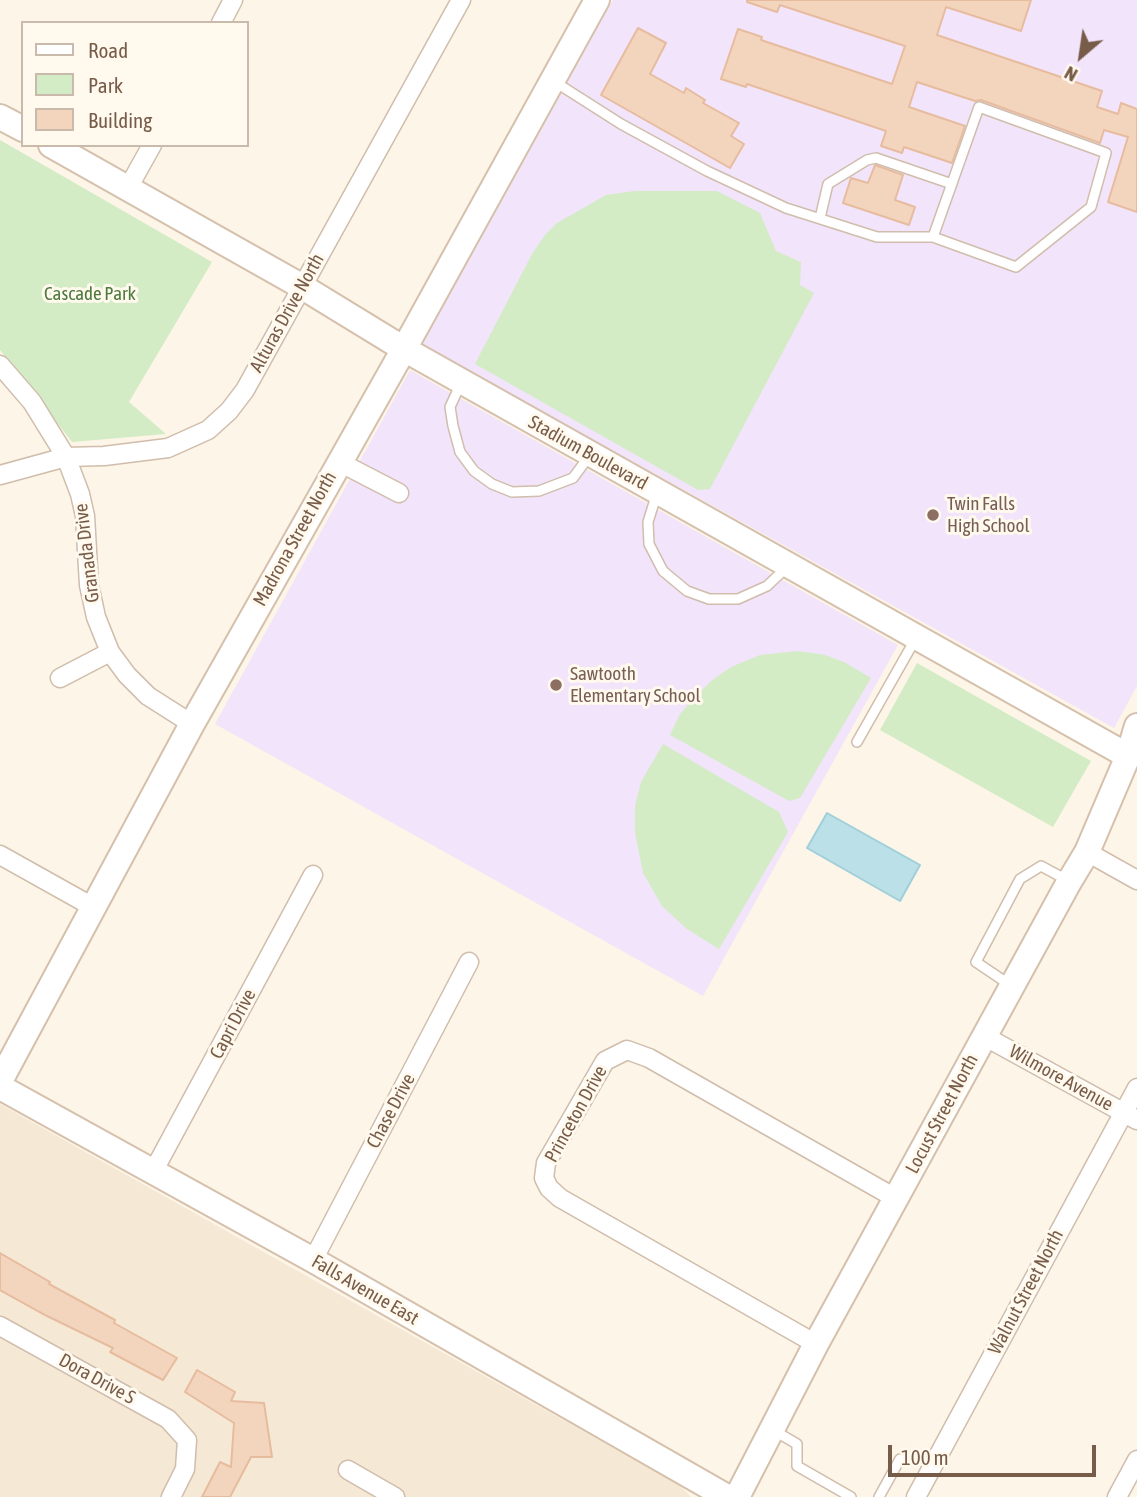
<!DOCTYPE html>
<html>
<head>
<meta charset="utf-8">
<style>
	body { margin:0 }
	#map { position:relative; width:1137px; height:1497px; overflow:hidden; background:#fdf5e7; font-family:"Asap Condensed",sans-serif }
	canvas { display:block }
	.legend { position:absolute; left:21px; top:21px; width:228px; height:126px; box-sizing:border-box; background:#fff9ee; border:2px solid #c9baac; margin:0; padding:9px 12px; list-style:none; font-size:21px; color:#785c4a }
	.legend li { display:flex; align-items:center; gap:14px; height:35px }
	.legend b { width:35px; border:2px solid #c9baac }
	.north { position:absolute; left:1046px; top:21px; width:70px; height:70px; -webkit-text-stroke:5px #fff9ee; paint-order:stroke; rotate:209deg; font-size:19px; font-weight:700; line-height:28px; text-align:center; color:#785c4a }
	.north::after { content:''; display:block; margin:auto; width:24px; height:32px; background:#785c4a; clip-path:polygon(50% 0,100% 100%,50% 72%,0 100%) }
	.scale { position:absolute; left:888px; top:1445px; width:208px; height:32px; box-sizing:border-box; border:4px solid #785c4a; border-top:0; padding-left:9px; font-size:21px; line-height:24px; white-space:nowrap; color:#785c4a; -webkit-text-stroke:5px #fff9ee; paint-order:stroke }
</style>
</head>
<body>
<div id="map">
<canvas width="1137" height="1497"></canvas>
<ul class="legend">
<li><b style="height:9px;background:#fff"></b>Road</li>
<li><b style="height:19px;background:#d3ecc5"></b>Park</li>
<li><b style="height:19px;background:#f3d5be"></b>Building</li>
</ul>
<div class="north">N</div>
<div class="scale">100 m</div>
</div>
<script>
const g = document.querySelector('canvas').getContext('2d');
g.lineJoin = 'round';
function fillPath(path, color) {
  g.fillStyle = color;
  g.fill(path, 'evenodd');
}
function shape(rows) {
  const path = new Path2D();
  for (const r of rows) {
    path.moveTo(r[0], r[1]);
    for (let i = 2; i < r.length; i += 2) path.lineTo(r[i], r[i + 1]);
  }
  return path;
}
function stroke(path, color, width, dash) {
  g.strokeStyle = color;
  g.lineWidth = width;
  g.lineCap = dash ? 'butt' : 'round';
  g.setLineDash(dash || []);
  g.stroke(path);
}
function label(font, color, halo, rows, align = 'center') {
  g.font = font + ' "Asap Condensed",sans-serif';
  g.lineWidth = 6;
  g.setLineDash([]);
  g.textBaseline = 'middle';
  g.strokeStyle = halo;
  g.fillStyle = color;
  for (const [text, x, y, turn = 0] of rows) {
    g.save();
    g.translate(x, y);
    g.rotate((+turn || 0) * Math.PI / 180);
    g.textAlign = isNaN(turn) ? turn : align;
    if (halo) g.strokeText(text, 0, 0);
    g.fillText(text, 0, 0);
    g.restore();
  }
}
fillPath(shape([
	[0,1104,679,1485,691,1497,0,1497]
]), '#f5e8d5');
fillPath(shape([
	[613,0,1137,0,1137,686,1114,728,422,345],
	[410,370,898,645,703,996,215,724]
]), '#f2e4fa');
fillPath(shape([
	[0,140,212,262,129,402,166,434,72,442,0,350],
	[635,191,717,191,760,213,776,251,801,262,800,285,814,293,710,489,698,490,475,364,532,254,545,235,557,223,606,195],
	[798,651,825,655,844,662,871,678,800,798,789,801,670,735,680,714,694,698,711,681,731,667,760,655],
	[917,663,1091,761,1053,827,880,730],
	[663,744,779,812,788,832,719,949,687,929,662,906,643,873,635,833,635,806,641,782]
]), '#d3ecc5');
const water = shape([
	[827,813,920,865,900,901,807,848,827,813]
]);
fillPath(water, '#bbe0e8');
stroke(water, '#a0cfda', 2);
const building = shape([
	[747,0,1031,0,1021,31,946,7,937,35,1102,91,1097,107,1118,114,1121,103,1137,109,1137,212,1108,202,1128,137,1104,130,1100,143,981,100,975,101,917,82,909,107,965,126,952,163,904,147,902,153,881,146,886,131,747,84,746,87,721,79,738,29,762,37,761,40,892,84,905,46,780,5,777,12,747,2,747,0],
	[638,28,666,43,650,74,684,93,686,88,705,100,703,103,739,123,731,136,744,144,730,168,601,95,638,28],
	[875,165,903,175,895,200,915,207,909,225,843,203,851,178,868,183,875,165],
	[0,1253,50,1282,49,1284,115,1320,114,1323,177,1358,163,1380,110,1352,113,1348,47,1316,0,1290,0,1253],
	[197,1370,235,1392,231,1401,264,1403,272,1457,251,1457,230,1497,202,1497,220,1462,231,1467,234,1423,185,1392,197,1370]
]);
fillPath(building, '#f3d5be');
stroke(building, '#e7bc9e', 2);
const lane = shape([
	[555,82,621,124,707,171,786,208,877,237,933,237,979,107,1106,153,1091,207,1016,267,933,237],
	[820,218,828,184,867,160,876,158,952,184],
	[461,383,450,407,453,426,460,452,474,471,492,484,512,492,539,491,573,478,590,455],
	[657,493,648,522,649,544,663,571,687,591,709,599,738,599,767,586,786,568],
	[857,742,916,638],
	[1010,985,976,962,1020,879,1041,866,1067,880],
	[773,1430,797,1444,797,1466,851,1497],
	[879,1497,900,1459]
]);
const street = shape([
	[221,23,233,0],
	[128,188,152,145],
	[0,365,32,402,66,457,80,494,85,516,89,585,96,617,110,652,127,675,148,696,192,724],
	[339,462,399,493],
	[0,475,66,457,104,456,168,448,208,430,229,411,245,390,461,0],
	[60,678,110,652],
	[1087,852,1137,880],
	[0,855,93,907],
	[984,1036,1137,1120],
	[153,1172,313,875],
	[313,1260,469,962],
	[0,1326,168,1419,187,1440,185,1469,171,1497],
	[816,1344,560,1198,549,1188,544,1178,546,1163,605,1061,627,1050,649,1058,897,1199],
	[348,1470,395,1497],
	[916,1497,1137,1088],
	[1117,1497,1137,1460]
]);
const secondary = shape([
	[0,117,23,129],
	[51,145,301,286,404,349,1128,756],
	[0,1081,192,724,404,349,597,0],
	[0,1087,313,1260,727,1497],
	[737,1497,816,1344,1069,882,1087,852,1128,756,1137,726]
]);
stroke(lane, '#d0bdac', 12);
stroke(street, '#d0bdac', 21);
stroke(secondary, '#d5c0ac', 28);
stroke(lane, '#fff', 9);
stroke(street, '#fff', 18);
stroke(secondary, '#fff', 24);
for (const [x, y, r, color] of [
	[933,515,7,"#8d6e63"],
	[556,685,7,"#8d6e63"]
]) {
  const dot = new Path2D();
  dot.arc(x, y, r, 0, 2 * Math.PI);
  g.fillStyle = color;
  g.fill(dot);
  stroke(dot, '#fff9ee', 2.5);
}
label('19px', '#4e793f', '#fff9ee', [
	["Cascade Park",90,294]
]);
label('19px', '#785c4a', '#fff9ee', [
	["Alturas Drive North",287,313,-61],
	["Stadium Boulevard",588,453,29],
	["Madrona Street North",295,539,-61],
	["Granada Drive",87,553,-97],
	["Capri Drive",233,1024,-62],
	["Wilmore Avenue",1061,1078,29],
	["Chase Drive",391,1111,-62],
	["Princeton Drive",576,1114,-61],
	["Locust Street North",942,1114,-62],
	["Falls Avenue East",365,1290,30],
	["Walnut Street North",1026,1292,-62],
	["Dora Drive S",97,1379,29]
]);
label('19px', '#785e54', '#fff9ee', [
	["Twin Falls",947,504],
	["High School",947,526],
	["Sawtooth",570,674],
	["Elementary School",570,696]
], 'left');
</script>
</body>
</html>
